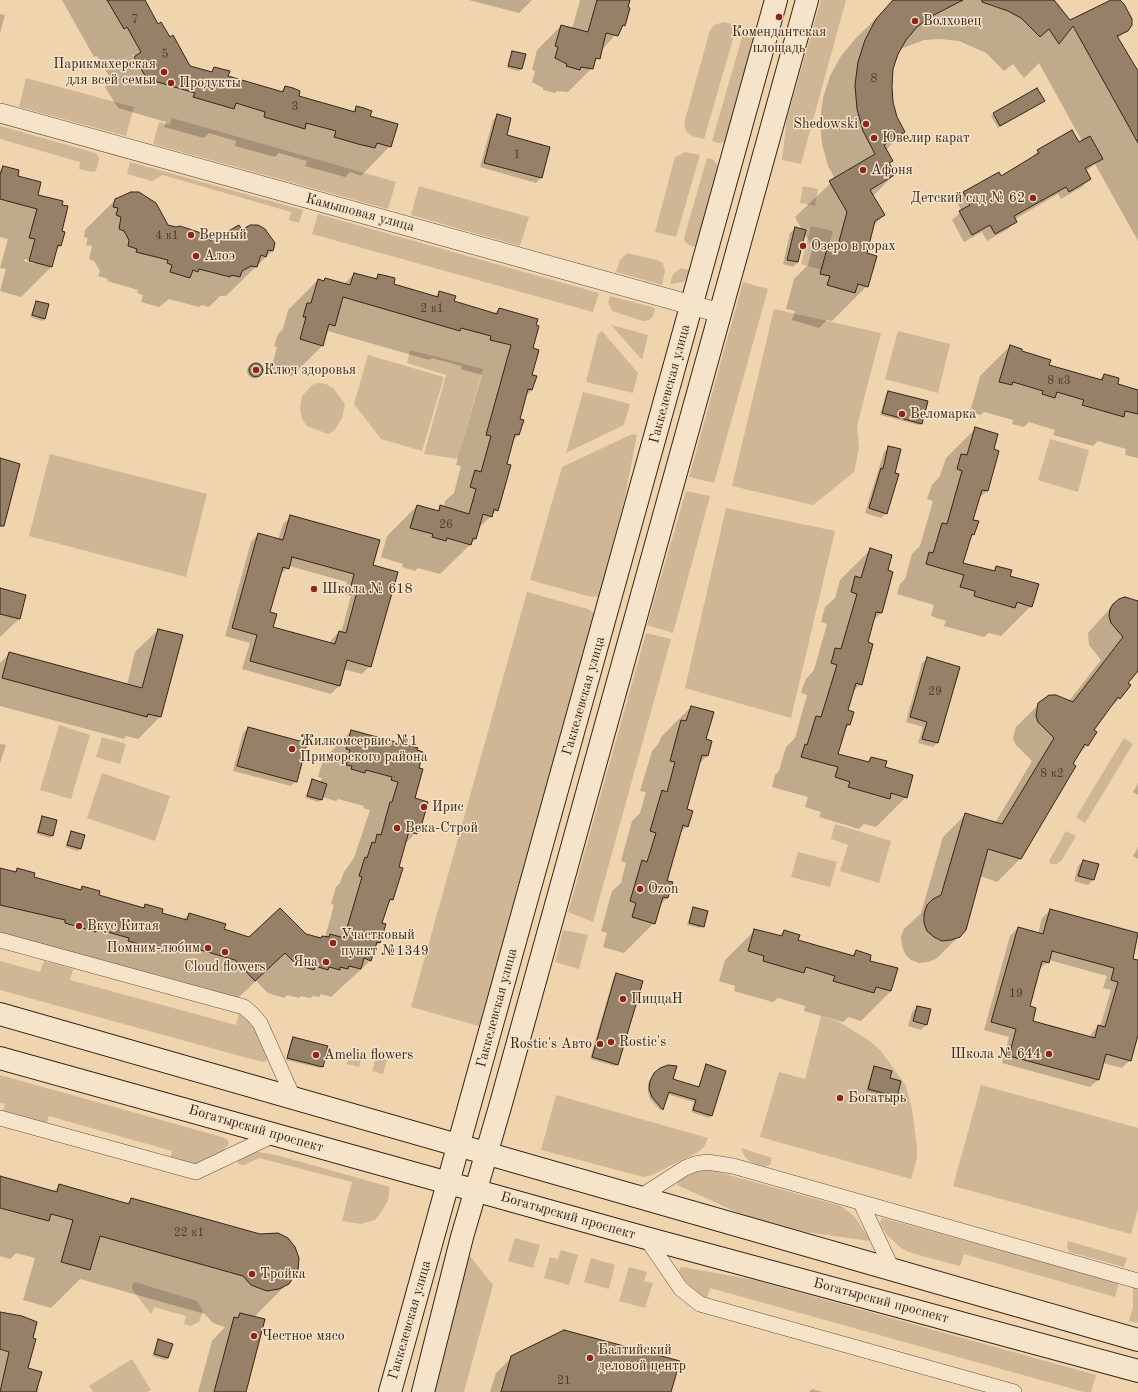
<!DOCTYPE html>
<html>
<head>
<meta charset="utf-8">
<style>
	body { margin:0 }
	canvas { display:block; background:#efd4ae }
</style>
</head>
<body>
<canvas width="1138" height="1392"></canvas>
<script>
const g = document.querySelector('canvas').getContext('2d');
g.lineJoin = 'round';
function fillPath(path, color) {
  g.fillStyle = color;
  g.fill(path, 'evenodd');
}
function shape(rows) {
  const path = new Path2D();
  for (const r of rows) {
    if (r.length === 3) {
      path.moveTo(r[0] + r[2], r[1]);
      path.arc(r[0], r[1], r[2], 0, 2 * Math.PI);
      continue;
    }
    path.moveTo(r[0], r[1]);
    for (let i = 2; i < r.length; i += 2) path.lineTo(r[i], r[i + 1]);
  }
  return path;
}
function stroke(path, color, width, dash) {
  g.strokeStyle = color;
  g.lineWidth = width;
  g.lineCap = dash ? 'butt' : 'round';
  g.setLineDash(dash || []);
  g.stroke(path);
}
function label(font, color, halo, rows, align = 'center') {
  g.font = font + ' "Old Standard TT",serif';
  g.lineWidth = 3;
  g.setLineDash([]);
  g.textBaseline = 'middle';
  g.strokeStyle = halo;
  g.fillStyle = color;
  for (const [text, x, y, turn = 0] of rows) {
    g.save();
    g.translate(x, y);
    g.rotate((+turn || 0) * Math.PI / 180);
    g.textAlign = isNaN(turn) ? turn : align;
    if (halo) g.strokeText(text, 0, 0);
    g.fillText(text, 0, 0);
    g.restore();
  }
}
fillPath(shape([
	[821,0,846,0,801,164,782,160,787,118],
	[724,22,737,25,704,139,692,136,687,132,684,126,685,120,710,30,714,25],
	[745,27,751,29,755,37,727,139,725,142,717,143,712,141],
	[26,78,134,107,126,136,19,107],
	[172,118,396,182,388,209,153,144,159,122,170,125],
	[0,126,96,153,99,158,96,171,91,172,79,169,80,162,0,139],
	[685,152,700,155,676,237,655,232,675,157],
	[707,158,714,160,719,168,699,248,689,245,685,242,684,238],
	[130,162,303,210,299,223,289,220,291,212,163,175,152,181,127,174],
	[419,186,529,217,520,246,411,215],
	[803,186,818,189,815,206,800,203],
	[318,214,599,293,593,312,312,234],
	[811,226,833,231,822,270,801,264],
	[627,253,657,260,663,263,665,272,662,285,616,272,620,260],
	[681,268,691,270,688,277,683,282,670,284,673,274],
	[743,282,768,289,714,483,689,477],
	[610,296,652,307,655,309,653,316,649,320,643,321,612,311,608,302],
	[774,309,881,333,857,426,859,449,854,472,813,505,732,486],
	[611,325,648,335,642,360],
	[602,331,638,373,633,393,586,382,598,334],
	[898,331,950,344,938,393,885,379],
	[410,350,483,369,458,459,424,454,446,375,407,363],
	[368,355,444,377,422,451,381,439,354,404],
	[318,383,326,384,333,388,345,404,342,418,334,431,328,434,307,426,302,419,300,409,302,396,312,385],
	[583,392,630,404,624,425,566,453],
	[632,434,637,435,625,497,599,597,588,596,530,580,562,467],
	[1050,439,1089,450,1078,492,1038,480],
	[50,454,207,494,186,577,29,536],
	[686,491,710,496,673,633,647,625],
	[726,508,835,531,791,718,685,688],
	[527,592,588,609,594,613,479,1026,411,1007],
	[646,633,671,639,593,922,568,912],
	[59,725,90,735,71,799,40,790],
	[102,737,126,744,120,764,96,757],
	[1124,738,1133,744,1085,823,1076,817],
	[102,773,170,796,155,841,87,818],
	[835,824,891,841,879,883,840,871,848,845,831,839],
	[1066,831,1076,836,1062,860,1057,864,1051,864,1049,861],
	[798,852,837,862,830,887,791,877],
	[563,930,588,935,579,969,555,962],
	[0,961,40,972,44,961,73,969,70,980,236,1025,239,1014,250,1020,267,1056,266,1061,262,1062,0,990],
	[821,1016,839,1022,870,1041,881,1051,906,1086,912,1109,917,1148,917,1158,911,1179,760,1137,779,1072,805,1079],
	[351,1050,363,1053,359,1067,347,1064],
	[376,1057,387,1060,383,1074,372,1071],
	[0,1075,222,1137,228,1140,229,1144,223,1151,199,1163,190,1165,170,1160,172,1151,49,1116,46,1125,2,1113,5,1104,0,1103],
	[981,1085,1138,1128,1138,1209,1131,1234,953,1186],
	[556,1095,708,1138,704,1147,698,1152,652,1175,644,1177,541,1150],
	[741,1148,772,1158,770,1165,762,1167,749,1161,744,1155],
	[254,1151,280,1156,390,1187,388,1200,382,1211,375,1220,361,1224,342,1221,352,1182,259,1158,244,1165,238,1164,238,1159],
	[711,1170,841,1206,855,1217,869,1238,869,1241,806,1232,745,1216,677,1185,679,1180,696,1172],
	[883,1218,1119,1283,1115,1297,964,1254,960,1266,911,1253,901,1248,887,1235,880,1224,881,1219],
	[515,1238,540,1245,533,1268,508,1261],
	[1068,1241,1127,1258,1124,1267,1069,1252,1067,1247],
	[561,1250,578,1255,569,1285,544,1278,550,1257,558,1259],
	[469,1255,493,1285,464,1392,432,1392],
	[591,1258,615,1265,609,1289,584,1282],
	[629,1267,647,1272,644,1281,653,1283,645,1308,619,1301],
	[682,1267,754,1280,1096,1375,1091,1392,1084,1392,710,1288,707,1298,701,1296,692,1289,679,1272,680,1268],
	[135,1282,197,1301,203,1311,199,1322,191,1326,184,1324,186,1316,154,1307,151,1314,132,1289,132,1285],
	[1133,1287,1138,1289,1138,1323,1129,1321,1133,1307],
	[132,1359,151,1390,147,1392,93,1392,89,1386]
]), '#cfb695');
fillPath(shape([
	[62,0,144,0,158,25,190,67,210,73,214,68,227,77,280,92,285,87,298,97,352,112,356,108,369,117,390,146,361,176,350,172,345,177,305,166,307,161,279,153,275,157,235,146,236,141,209,133,204,138,164,127,166,122,118,108,105,87,112,81,97,56,94,57],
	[133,54,141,66,139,67,132,55],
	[469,0,532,0,519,13],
	[580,0,629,0,624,25,600,52,592,68,568,92,557,91,555,93,543,90,543,88,532,82,535,71,532,70,537,50,561,26,572,29],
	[895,0,1053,0,1059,5,1070,22,1118,0,1127,30,1118,39,1138,75,1138,241,1095,164,1086,171,1090,179,1082,187,1061,199,1058,194,1015,219,1016,221,1008,229,987,241,982,232,964,242,952,220,962,211,956,201,964,193,1001,177,1030,159,1038,151,1082,141,1039,63,1024,78,1013,64,1004,71,986,53,959,41,940,39,924,40,900,49,892,69,891,86,892,102,896,118,904,132,886,150,892,161,889,164,895,174,873,196,884,215,873,226,865,253,867,286,832,321,827,320,819,328,792,320,795,311,786,309,794,279,808,265,813,247,804,233,798,262,793,267,783,264,790,233,795,228,802,230,795,217,835,179,828,166,822,144,820,121,823,98,830,76,841,56,856,38],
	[0,14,5,15,0,33],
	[513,52,521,69,519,71,507,68],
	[1037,89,1041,103,998,128,991,116,994,114],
	[498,115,506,136,549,147,541,178,536,183,480,167,493,120],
	[3,167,36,195,60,232,60,246,56,250,51,267,21,297,0,291,6,269,0,268,8,239,0,237,0,170],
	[25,259,35,262,35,264,24,261],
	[115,200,167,226,211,243,241,231,272,251,226,296,220,296,209,307,202,305,199,307,169,299,159,307,141,302,143,295,137,293,138,290,107,281,108,279,98,276,100,271,94,261,89,259,92,246,86,245,88,238,84,237,85,230],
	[354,274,374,279,379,275,392,285,435,297,440,292,453,302,494,314,499,309,532,349,532,390,525,396,519,419,518,435,513,441,506,465,497,510,478,529,476,539,440,574,418,568,415,571,402,567,403,564,381,557,387,536,417,506,436,511,441,507,444,507,445,501,454,493,461,466,456,465,482,375,461,369,462,366,432,358,429,360,328,331,325,334,322,346,292,376,271,369,277,347,274,346,278,334,283,329,288,310,318,280,323,282,326,279,344,284],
	[36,302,45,318,42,321,30,317],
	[1010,346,1048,366,1099,380,1104,375,1117,385,1138,391,1138,458,1125,455,1126,449,1098,441,1093,446,1053,435,1055,430,1029,422,1024,427,1012,424,1013,420,984,412,981,415,970,412,980,376],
	[254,371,7],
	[888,392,921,423,919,425,880,415,886,394],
	[976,428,992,449,998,451,987,491,978,499,972,520,974,534,969,539,962,563,991,572,996,567,1009,577,1031,606,1001,636,989,633,984,637,944,626,946,621,931,616,934,605,897,594,900,584,905,579,912,554,920,546,933,501,927,499,932,485,940,476,946,458],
	[889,447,886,513,881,518,865,513,884,452],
	[291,516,372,566,370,666,362,674,343,669,339,686,331,694,242,669,250,643,225,636,251,542,258,534,278,540,283,524],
	[289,566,347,582,344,594,351,596,341,633,339,632,331,640,330,644,272,628,269,613,279,576],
	[870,550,886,571,881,613,873,621,866,642,861,684,852,692,847,711,849,725,844,730,837,754,866,763,871,758,884,768,906,797,876,827,864,824,859,829,819,817,821,812,805,807,808,797,772,787,775,775,779,771,786,747,795,738,807,695,801,693,803,686,806,679,814,670,827,624,821,622,825,607,835,598,840,580],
	[0,589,25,595,19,619,0,637],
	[1125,598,1138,602,1138,670,1127,683,1120,698,1107,711,1093,731,1096,732,1087,745,1071,764,1075,766,1020,859,997,882,980,876,965,930,936,959,928,962,919,963,911,960,905,954,902,946,901,937,904,929,921,913,943,837,966,814,995,823,1032,761,1016,745,1013,739,1016,727,1039,704,1069,701,1101,660,1089,645,1088,633,1114,604],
	[158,630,160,717,138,739,126,736,124,739,0,706,0,663,10,653,127,685,135,652],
	[927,659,937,743,933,747,918,743,923,727,906,722,922,663],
	[691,707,705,740,707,756,699,764,686,810,687,826,679,834,666,881,667,898,659,906,654,923,624,953,603,947,607,933,601,931,612,891,621,883,626,863,621,861,632,821,640,813,646,792,640,791,652,751,659,743,661,737],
	[248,728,296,781,291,786,233,771,243,733],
	[351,731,418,768,414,799,421,827,404,845,397,868,401,869,392,900,387,905,381,924,384,925,379,943,374,948,371,960,331,997,321,994,319,997,313,996,310,998,301,996,299,998,287,995,284,998,268,993,256,981,226,1009,206,989,155,974,148,980,0,942,0,869,14,873,18,869,33,878,79,891,82,887,97,896,142,908,145,905,161,914,183,920,189,914,223,930,250,938,305,935,320,939,322,937,325,937,334,905,331,904,336,887,340,883,344,872,354,858,370,810,363,808,364,806,338,799,336,801,322,797,319,802,305,798,312,781,320,783,322,778,318,777,323,760],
	[0,744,6,745,0,763],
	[1138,783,1138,795,1133,792],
	[42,817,52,836,50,838,36,834],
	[71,832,80,848,78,851,65,847],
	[1138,847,1138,859,1133,856],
	[1083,861,1097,865,1093,880,1088,885,1074,881,1078,866],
	[693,908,703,926,700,928,687,925],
	[1050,910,1138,934,1132,960,1138,961,1138,1031,1130,1060,1122,1068,1103,1063,1098,1080,1090,1087,1002,1063,1009,1037,984,1030,1010,936,1018,928,1038,934,1042,918],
	[1049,960,1107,976,1103,988,1111,990,1100,1027,1098,1026,1091,1034,1090,1038,1031,1022,1029,1007,1039,970],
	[755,930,779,936,784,931,797,941,851,956,856,952,868,961,897,969,891,991,861,1021,848,1017,843,1022,804,1011,805,1006,778,998,773,1002,734,991,735,986,719,981,725,960],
	[617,974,617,1064,615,1066,590,1059,614,976],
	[917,1007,930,1010,926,1025,921,1030,908,1026,912,1012],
	[293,1038,322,1066,320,1068,286,1060,291,1040],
	[706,1065,711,1115,709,1118,691,1112,694,1102,667,1094,661,1111,650,1099,648,1092,648,1084,652,1077,660,1069,672,1079,698,1088],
	[874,1067,889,1079,896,1096,894,1098,866,1091],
	[0,1177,53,1192,60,1185,126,1204,131,1199,288,1283,254,1317,245,1392,198,1392,212,1341,225,1327,213,1323,205,1314,80,1279,51,1308,23,1300,35,1258,16,1253,10,1259,0,1256],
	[0,1313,36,1387,39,1388,38,1392,0,1392],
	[159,1340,168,1358,165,1360,152,1356],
	[512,1357,670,1392,490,1392,496,1373],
	[812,1389,823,1392,809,1392]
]), '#0003');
const building = shape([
	[107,0,145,0,158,24,161,22,170,37,173,35,190,66,212,72,214,67,230,71,228,76,283,92,285,86,293,88,300,91,299,96,355,112,356,106,364,108,372,111,370,116,398,124,391,147,377,143,375,148,358,144,334,137,336,131,306,123,305,129,264,117,265,112,236,103,234,109,193,97,195,93,147,79,134,57,141,52,127,27,124,29,107,0],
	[597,0,630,0,628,7,630,8,625,26,623,25,618,36,606,33,600,59,596,58,593,69,581,67,580,70,566,66,567,64,555,58,558,47,555,46,561,25,588,32,597,0],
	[893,0,963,0,930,17,917,27,906,40,898,54,893,69,892,86,893,102,897,117,905,132,884,145,893,161,889,163,896,174,870,190,885,215,875,221,867,253,877,256,868,287,858,284,855,293,827,285,830,276,820,274,829,242,838,245,847,212,829,181,875,154,863,131,857,109,855,85,858,62,865,40,876,19,893,0],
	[982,0,1054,0,1070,20,1111,0,1120,0,1124,4,1132,19,1132,25,1128,31,1117,36,1138,71,1138,143,1073,26,1059,44,1049,29,1040,37,1021,18,1008,11,982,2,982,0],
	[512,51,526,54,522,69,508,66,512,51],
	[1037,88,1045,101,1000,126,993,113,1037,88],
	[497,114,511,118,507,135,550,147,542,178,484,163,497,114],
	[1072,130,1079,142,1090,136,1103,159,1085,168,1091,179,1069,192,1066,187,1014,216,1017,222,995,234,990,225,972,235,959,211,970,205,963,192,999,172,1001,176,1039,153,1037,150,1072,130],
	[3,166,19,170,18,176,41,182,38,195,63,201,62,205,68,206,62,231,65,232,61,246,58,245,52,267,29,261,35,239,29,238,37,209,0,199,0,175,3,166],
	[131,192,139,192,156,203,168,225,176,227,180,226,207,235,211,241,239,225,242,230,250,225,258,225,265,229,275,243,273,251,268,250,266,257,261,255,257,267,251,266,242,271,240,277,231,275,230,277,199,269,198,272,193,270,190,278,170,272,172,265,167,263,168,260,136,252,137,249,128,246,129,240,124,231,119,229,121,217,116,215,118,208,113,207,115,199,131,192],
	[795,227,806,230,798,262,787,260,795,227],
	[354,273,377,279,378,274,387,276,395,278,394,284,438,297,439,291,456,296,454,301,497,314,499,308,538,319,536,325,539,326,533,348,539,350,532,375,537,376,532,390,528,389,520,419,524,420,519,435,515,434,507,464,511,465,498,511,494,509,492,517,483,514,476,539,473,538,471,545,447,538,446,541,432,537,433,534,410,528,417,505,439,511,440,505,469,514,476,489,470,487,475,470,481,472,491,436,486,435,511,345,490,340,491,336,461,328,460,331,343,297,335,326,329,324,323,346,300,339,306,317,303,317,307,303,311,303,318,279,324,281,325,278,350,285,354,273],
	[36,301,49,304,45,319,32,315,36,301],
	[1010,345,1022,349,1022,351,1051,360,1049,365,1102,380,1104,374,1119,378,1118,384,1138,390,1138,414,1125,411,1124,417,1082,405,1084,400,1057,392,1055,398,1042,394,1043,391,1013,382,1012,385,999,382,1010,345],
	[256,370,7],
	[888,391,928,401,922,424,882,413,888,391],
	[975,427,998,434,994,449,999,451,988,491,982,490,973,520,979,521,974,535,972,534,963,563,995,571,996,566,1012,570,1010,576,1039,584,1032,607,1017,602,1015,608,974,596,975,591,960,587,964,575,926,564,929,552,933,553,942,523,947,524,962,471,957,469,961,454,967,455,975,427],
	[888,446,901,449,895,473,899,474,887,514,869,508,881,468,883,469,888,446],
	[0,458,20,464,4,526,0,526,0,458],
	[290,515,380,540,373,565,398,572,371,667,347,660,340,686,250,661,257,635,232,628,258,533,283,540,290,515],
	[292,557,354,574,351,586,358,588,346,633,339,631,335,644,273,627,277,614,270,612,283,567,289,569,292,557],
	[870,548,892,555,888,570,893,572,882,613,876,612,868,642,873,644,862,685,856,683,848,710,854,712,850,725,847,724,838,754,869,762,871,757,887,761,885,767,913,775,907,798,891,793,890,799,848,787,850,782,835,777,838,767,801,757,805,744,807,745,816,716,821,717,837,665,831,663,833,656,835,648,841,649,857,594,851,592,855,576,861,578,870,548],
	[0,588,26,595,20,619,0,614,0,588],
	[1125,597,1138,601,1138,671,1128,683,1131,685,1120,699,1118,697,1094,730,1097,732,1088,746,1085,744,1073,764,1076,766,1021,859,988,849,966,930,960,937,951,940,942,941,934,937,927,931,924,923,924,914,927,905,933,899,941,895,965,813,1002,824,1054,738,1038,722,1036,716,1038,703,1049,695,1056,695,1073,702,1123,637,1111,623,1109,616,1110,609,1113,604,1119,599,1125,597],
	[158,629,183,635,161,717,148,714,147,717,2,678,9,652,142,688,158,629],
	[927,657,960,667,938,743,922,739,927,722,910,717,927,657],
	[691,706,714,712,706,739,712,741,708,756,702,755,687,809,693,811,688,827,683,825,667,881,673,882,670,890,668,898,663,897,655,924,632,917,636,903,630,901,642,860,647,862,656,833,650,831,662,790,667,792,675,762,670,761,681,720,686,721,691,706],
	[248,727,307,743,297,782,237,766,248,727],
	[351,730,418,748,417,750,423,752,419,768,423,769,415,798,428,802,421,827,419,827,417,834,409,831,399,867,403,868,393,900,390,899,382,923,386,924,380,943,377,942,371,961,364,958,361,969,349,966,348,969,340,967,340,970,329,967,328,970,315,966,314,970,297,965,285,953,255,981,235,960,180,944,178,952,160,947,160,950,128,941,129,938,97,929,96,932,65,923,65,920,0,905,0,868,16,872,17,868,35,873,34,877,81,890,82,886,100,891,99,895,144,908,145,904,163,909,162,913,187,920,189,913,226,924,224,929,249,937,280,908,306,934,321,938,322,936,329,937,330,934,344,938,362,877,359,876,365,857,367,858,372,842,375,843,377,834,381,835,390,802,392,802,398,782,391,780,392,777,366,770,365,773,351,769,352,766,346,765,350,750,346,749,351,730],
	[312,779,327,784,322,800,307,796,312,779],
	[42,816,57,820,53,836,38,832,42,816],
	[71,831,85,835,81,849,67,845,71,831],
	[1083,860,1099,864,1094,880,1078,876,1083,860],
	[693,907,708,911,704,927,689,923,693,907],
	[1050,909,1138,933,1133,959,1138,960,1138,1035,1131,1061,1106,1054,1099,1080,1009,1056,1016,1029,991,1022,1018,927,1043,934,1050,909],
	[1052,951,1114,968,1111,980,1118,982,1105,1027,1098,1025,1095,1038,1033,1021,1036,1008,1030,1006,1042,961,1049,963,1052,951],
	[754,929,782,936,784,930,800,935,798,940,854,956,856,950,871,955,870,961,898,968,891,991,876,987,874,993,833,981,835,976,806,967,804,973,763,961,764,956,748,951,754,929],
	[616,973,643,981,618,1065,592,1057,616,973],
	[917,1006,931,1009,927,1025,913,1021,917,1006],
	[293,1037,328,1046,323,1067,287,1058,293,1037],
	[706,1064,726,1071,712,1116,693,1110,696,1100,669,1092,663,1110,652,1097,649,1089,650,1081,654,1073,660,1068,668,1065,677,1066,673,1079,699,1087,706,1064],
	[874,1066,892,1071,890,1078,901,1081,897,1097,868,1089,874,1066],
	[0,1176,57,1192,59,1184,129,1204,131,1198,260,1234,278,1233,288,1238,295,1247,299,1258,298,1270,289,1284,279,1289,267,1291,251,1285,243,1276,100,1236,90,1270,61,1262,73,1220,51,1214,49,1221,0,1208,0,1176],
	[0,1312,22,1316,37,1322,33,1338,36,1339,28,1368,42,1372,36,1392,0,1392,9,1352,0,1349,0,1312],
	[240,1313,265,1319,246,1392,214,1392,234,1317,238,1318,240,1313],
	[564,1330,680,1361,671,1392,501,1392,511,1356,564,1330],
	[158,1339,173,1344,168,1358,154,1354,158,1339]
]);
fillPath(building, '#968067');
stroke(building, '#35251a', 1);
const minor = shape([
	[0,940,244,1007,252,1014,260,1023,293,1097],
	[0,1118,196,1172,276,1134],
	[640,1197,685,1168,695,1164,707,1162,733,1166,1138,1281],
	[861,1203,893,1271],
	[646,1238,681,1289,700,1304,1014,1392]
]);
const tertiary = shape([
	[0,113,720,313]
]);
const secondary = shape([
	[0,1014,1138,1340],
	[0,1058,646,1238,1138,1371],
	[390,1392,776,0],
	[423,1392,462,1237,500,1107,807,0]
]);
stroke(minor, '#64513f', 16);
stroke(tertiary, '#64513f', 20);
stroke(secondary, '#35251a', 24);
stroke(minor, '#f5e3ca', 15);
stroke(tertiary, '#f5e3ca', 19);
stroke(secondary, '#f5e3ca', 22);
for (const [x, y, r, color] of [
	[779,17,4,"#8f2418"],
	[915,21,4,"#8f2418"],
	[164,72,4,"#8f2418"],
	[171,83,4,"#8f2418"],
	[866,124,4,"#8f2418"],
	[874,138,4,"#8f2418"],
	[863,170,4,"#8f2418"],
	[1033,198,4,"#8f2418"],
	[191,235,4,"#8f2418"],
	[803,246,4,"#8f2418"],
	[196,256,4,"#8f2418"],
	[256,370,4,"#8f2418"],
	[902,414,4,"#8f2418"],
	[314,589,4,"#8f2418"],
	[292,749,4,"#8f2418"],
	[424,807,4,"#8f2418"],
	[397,828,4,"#8f2418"],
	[640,889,4,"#8f2418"],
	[79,926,4,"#8f2418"],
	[333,943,4,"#8f2418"],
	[208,948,4,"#8f2418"],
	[225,952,4,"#8f2418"],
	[326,962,4,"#8f2418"],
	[623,999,4,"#8f2418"],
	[611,1042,4,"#8f2418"],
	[600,1044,4,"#8f2418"],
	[1049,1054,4,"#8f2418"],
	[316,1055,4,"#8f2418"],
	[840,1098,4,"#8f2418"],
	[252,1274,4,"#8f2418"],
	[254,1336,4,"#8f2418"],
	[590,1358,4,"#8f2418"]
]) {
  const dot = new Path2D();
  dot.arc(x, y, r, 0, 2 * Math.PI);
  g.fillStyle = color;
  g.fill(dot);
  stroke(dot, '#f5e3ca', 1.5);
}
label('12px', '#4d3c2d', null, [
	["7",135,20],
	["5",165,55],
	["8",874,79],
	["3",295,107],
	["1",517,155],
	["4 к1",167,236],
	["2 к1",432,309],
	["8 к3",1059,381],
	["26",446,525],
	["29",935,692],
	["8 к2",1052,774],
	["19",1016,994],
	["22 к1",189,1233],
	["21",564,1381]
]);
label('14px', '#35251a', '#f5e3ca', [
	["Волховец",923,21],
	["Комендантская",779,32,"center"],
	["площадь",779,48,"center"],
	["Парикмахерская",156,64,"right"],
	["для всей семьи",156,80,"right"],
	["Продукты",179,83],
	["Shedowski",858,124,"right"],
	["Ювелир карат",882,138],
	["Афоня",871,170],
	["Детский сад № 62",1025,198,"right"],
	["Верный",199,235],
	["Озеро в горах",811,246],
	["Алоэ",204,256],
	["Ключ здоровья",264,370],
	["Веломарка",910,414],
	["Школа № 618",322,589],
	["Жилкомсервис №1",300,741],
	["Приморского района",300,757],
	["Ирис",432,807],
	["Века-Строй",405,828],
	["Ozon",648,889],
	["Вкус Китая",87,926],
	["Участковый",341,935],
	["пункт №1349",341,951],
	["Помним-любим",200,948,"right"],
	["Яна",318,962,"right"],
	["Cloud flowers",225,967,"center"],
	["ПиццаН",631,999],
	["Rostic's",619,1042],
	["Rostic's Авто",592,1044,"right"],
	["Школа № 644",1041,1054,"right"],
	["Amelia flowers",324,1055],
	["Богатырь",848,1098],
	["Тройка",260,1274],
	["Честное мясо",262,1336],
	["Балтийский",598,1350],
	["деловой центр",598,1366]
], 'left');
label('14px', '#35251a', '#f5e3ca', [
	["Камышовая улица",360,213,15],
	["Гаккелевская улица",670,384,-75],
	["Гаккелевская улица",584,696,-74],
	["Гаккелевская улица",497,1008,-75],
	["Богатырский проспект",256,1129,16],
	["Богатырский проспект",568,1216,16],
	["Богатырский проспект",881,1301,15],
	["Гаккелевская улица",410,1320,-74]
]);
</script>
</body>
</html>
